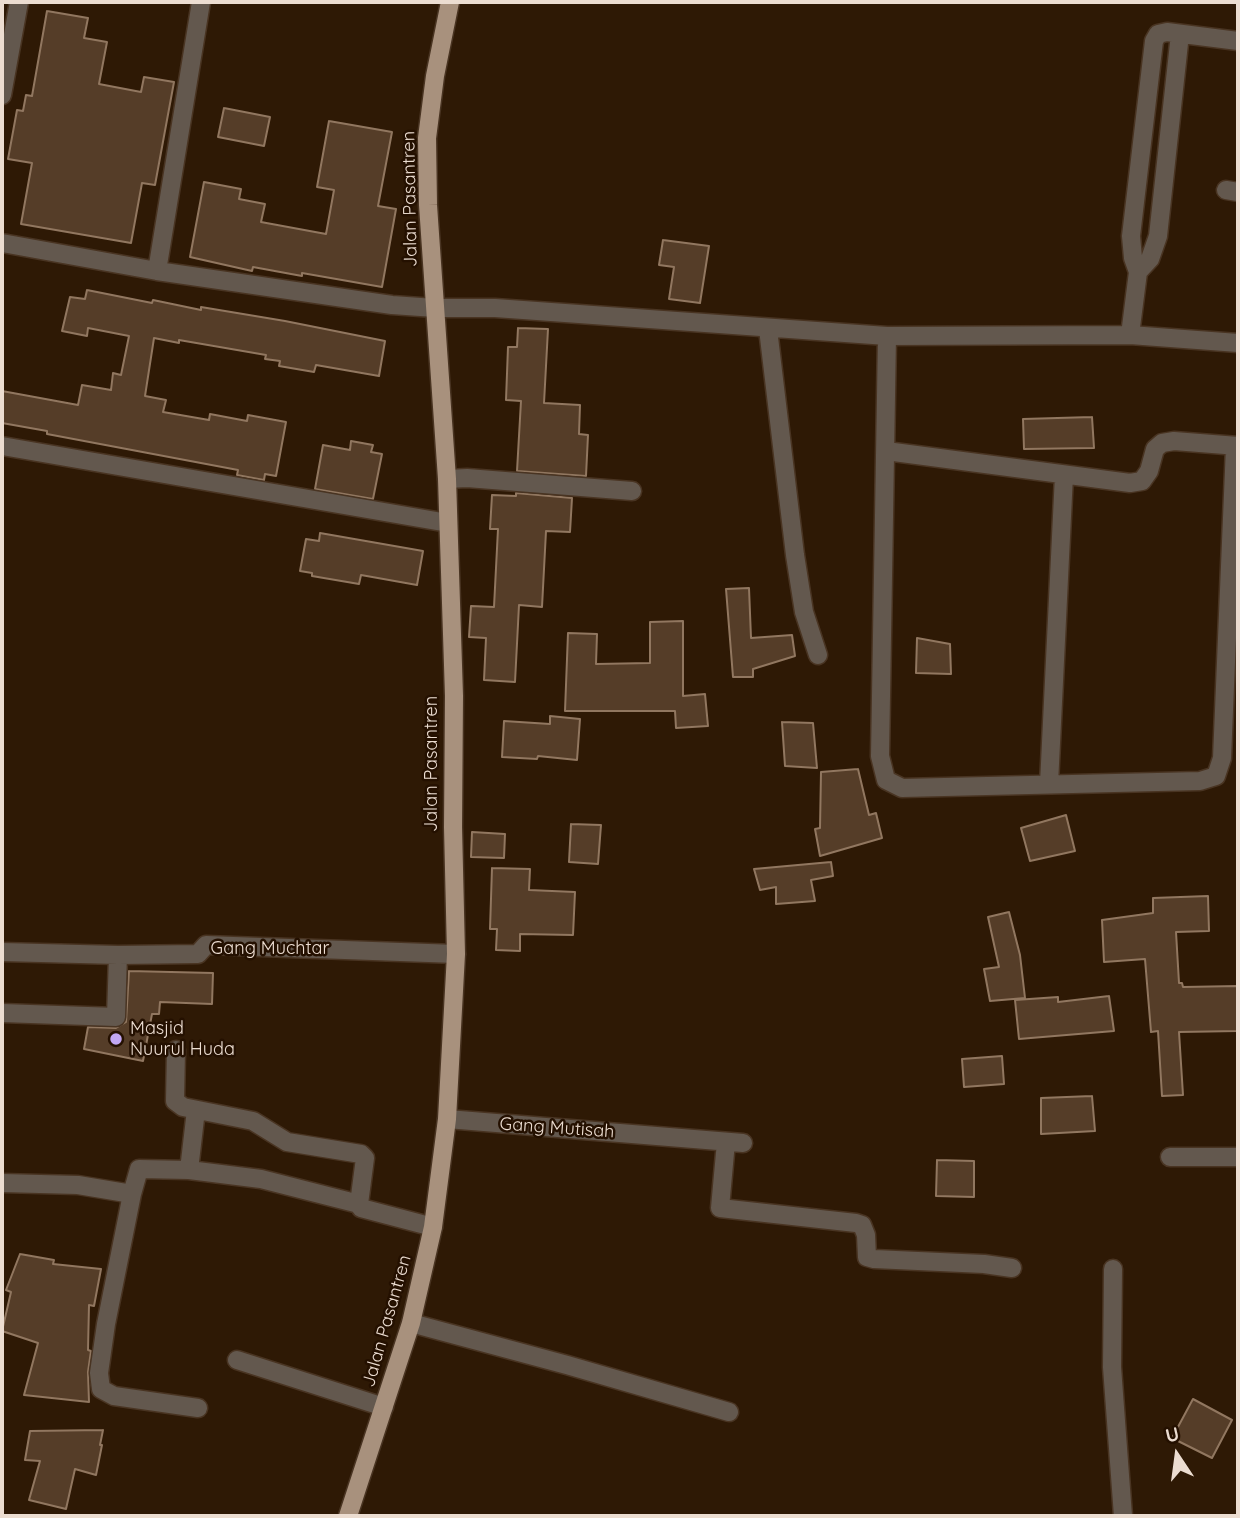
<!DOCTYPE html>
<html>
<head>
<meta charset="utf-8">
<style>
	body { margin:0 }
	#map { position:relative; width:1240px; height:1518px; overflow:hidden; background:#2e1905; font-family:Quicksand,sans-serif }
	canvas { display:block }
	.frame { position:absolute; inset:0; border:4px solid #ecddd1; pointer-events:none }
	.north { position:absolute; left:1142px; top:1420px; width:70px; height:70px; -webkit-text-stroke:5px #241000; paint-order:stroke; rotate:347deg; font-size:19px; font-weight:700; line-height:28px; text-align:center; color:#ecddd1 }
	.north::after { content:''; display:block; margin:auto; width:24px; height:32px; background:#ecddd1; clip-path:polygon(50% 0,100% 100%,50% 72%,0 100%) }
</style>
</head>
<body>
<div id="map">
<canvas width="1240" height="1518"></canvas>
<div class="frame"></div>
<div class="north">U</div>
</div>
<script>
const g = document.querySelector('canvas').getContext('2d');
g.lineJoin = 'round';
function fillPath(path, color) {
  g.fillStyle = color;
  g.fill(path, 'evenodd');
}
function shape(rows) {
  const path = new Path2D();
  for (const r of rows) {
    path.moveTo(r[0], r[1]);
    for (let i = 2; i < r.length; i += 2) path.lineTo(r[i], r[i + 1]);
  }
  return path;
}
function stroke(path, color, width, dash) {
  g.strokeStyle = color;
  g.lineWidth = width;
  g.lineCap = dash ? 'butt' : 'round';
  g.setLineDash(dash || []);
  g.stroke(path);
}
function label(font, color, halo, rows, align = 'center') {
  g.font = font + ' Quicksand,sans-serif';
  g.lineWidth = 5;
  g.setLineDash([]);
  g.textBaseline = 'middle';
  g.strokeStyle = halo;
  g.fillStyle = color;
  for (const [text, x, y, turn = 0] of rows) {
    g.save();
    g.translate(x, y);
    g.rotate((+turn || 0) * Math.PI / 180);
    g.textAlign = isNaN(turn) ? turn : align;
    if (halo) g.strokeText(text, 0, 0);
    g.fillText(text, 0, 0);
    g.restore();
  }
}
const building = shape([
	[47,11,88,18,84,38,107,42,99,84,141,92,144,77,174,82,155,185,142,183,131,243,21,224,32,163,8,159,17,110,23,111,26,95,32,96,47,11],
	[224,108,270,117,264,146,218,137,224,108],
	[329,121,392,132,378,206,396,209,382,287,302,273,302,276,253,267,252,271,190,257,204,182,241,189,239,199,265,204,261,222,326,234,334,190,317,187,329,121],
	[663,240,709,246,700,303,669,299,674,267,659,265,663,240],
	[87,290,152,303,153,300,201,310,201,307,285,321,385,341,379,376,316,365,314,372,279,366,280,361,265,359,266,355,179,340,179,343,154,338,145,396,166,400,163,412,209,420,210,414,247,421,248,415,286,422,276,476,265,474,264,480,237,475,238,470,47,434,47,431,2,423,2,391,78,405,82,385,111,390,113,373,121,375,129,336,88,328,87,336,62,331,70,297,85,299,87,290],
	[518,328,548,329,544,403,580,405,579,434,588,435,586,476,517,471,521,401,506,400,508,347,517,347,518,328],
	[1092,417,1094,448,1024,449,1023,419,1092,417],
	[351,441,373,445,371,452,382,454,373,499,315,489,323,445,350,450,351,441],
	[516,493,572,498,570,532,546,531,542,607,519,605,515,682,484,680,486,638,469,637,471,606,494,607,498,529,490,529,492,495,516,496,516,493],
	[320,533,423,551,417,585,361,575,359,584,312,576,312,573,300,571,306,539,319,541,320,533],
	[749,588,751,638,792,635,795,656,753,669,753,677,733,677,726,589,749,588],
	[683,621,683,696,705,694,708,726,676,728,675,711,565,711,568,633,597,634,596,664,650,663,650,622,683,621],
	[917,638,950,644,951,674,916,673,917,638],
	[550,716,580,719,577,760,538,756,537,759,502,757,504,721,550,724,550,716],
	[782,722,813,723,817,768,785,766,782,722],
	[858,769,869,815,876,813,882,838,820,856,815,829,820,828,821,772,858,769],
	[1066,815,1075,851,1030,861,1021,828,1066,815],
	[571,824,601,825,598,864,569,862,571,824],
	[472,832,505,834,504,858,471,857,472,832],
	[831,862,833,876,811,880,815,901,776,904,776,887,760,890,754,869,831,862],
	[492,868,530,869,529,890,575,892,573,935,520,934,520,951,496,950,497,929,490,929,492,868],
	[1208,896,1209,931,1176,932,1179,983,1182,983,1183,987,1238,986,1238,1031,1179,1032,1183,1095,1162,1096,1158,1031,1151,1032,1145,959,1104,962,1102,920,1153,913,1153,898,1208,896],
	[1009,912,1020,955,1025,998,990,1001,984,969,999,967,988,917,1009,912],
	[129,971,213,973,212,1004,160,1002,159,1014,152,1014,143,1061,84,1049,88,1027,116,1028,126,1022,129,971],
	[1109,996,1114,1031,1019,1039,1015,1000,1058,997,1058,1002,1109,996],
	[1002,1056,1004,1084,964,1087,962,1059,1002,1056],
	[1092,1096,1095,1131,1041,1134,1041,1098,1092,1096],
	[937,1160,974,1161,974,1197,936,1196,937,1160],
	[20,1254,54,1260,53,1264,101,1269,94,1306,89,1305,88,1350,91,1351,88,1372,89,1402,24,1395,38,1343,2,1331,11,1292,6,1290,20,1254],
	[1193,1399,1232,1420,1212,1458,1172,1438,1193,1399],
	[103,1430,100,1445,102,1445,96,1475,75,1469,66,1509,29,1500,40,1461,25,1460,30,1431,103,1430]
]);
fillPath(building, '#553d28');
stroke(building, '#917760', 2);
const minor = shape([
	[2,95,19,2],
	[1226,190,1238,192],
	[2,243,157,271,392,305,435,308,495,308,887,336,1130,335,1238,343],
	[157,271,201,2],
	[1138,272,1150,259,1158,236,1180,34],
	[768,329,795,555,804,612,818,655],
	[1130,335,1138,272,1133,258,1131,236,1154,41,1158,34,1167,32,1238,41],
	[887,336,880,756,886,780,902,788,1200,781,1216,776,1222,758,1235,446],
	[2,446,448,523],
	[886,451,1130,483,1142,481,1149,471,1155,449,1162,443,1174,441,1238,446],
	[447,479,467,478,632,491],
	[1049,784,1064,475],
	[2,952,118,955,198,954,206,945,456,954],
	[2,1013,116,1017,118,955],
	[176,1050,175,1101,183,1107,253,1121,287,1142,361,1154,365,1158,359,1204,361,1208,433,1227],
	[447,1119,743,1143],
	[726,1142,720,1208,856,1223,862,1225,866,1235,867,1257,874,1259,984,1264,1012,1268],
	[1170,1157,1238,1157],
	[189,1170,196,1110],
	[2,1183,78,1185,132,1194,139,1169,189,1170,261,1179,359,1204],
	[132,1194,106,1324,99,1373,101,1389,114,1396,198,1408],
	[1113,1269,1112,1367,1123,1516],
	[411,1323,567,1365,729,1412],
	[237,1360,384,1407]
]);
const major = shape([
	[348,1516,411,1323,433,1227,447,1119,456,954,453,827,454,696,447,479,428,205,427,138,435,76,450,2]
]);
stroke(minor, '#493422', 21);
stroke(major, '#493422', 21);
stroke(minor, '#63584e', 18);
stroke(major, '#a8917d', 18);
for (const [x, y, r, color] of [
	[116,1039,7,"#c2a7f2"]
]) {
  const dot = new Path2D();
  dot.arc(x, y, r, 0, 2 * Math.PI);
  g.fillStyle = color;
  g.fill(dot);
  stroke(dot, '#241000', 2.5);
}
label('18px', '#ecddd1', '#241000', [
	["Jalan Pasantren",410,199,-91],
	["Jalan Pasantren",432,764,-90],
	["Gang Muchtar",270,949],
	["Gang Mutisah",557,1128,4],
	["Jalan Pasantren",387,1321,-74]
]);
label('18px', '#ecddd1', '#241000', [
	["Masjid",130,1029],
	["Nuurul Huda",130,1050]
], 'left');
</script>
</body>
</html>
